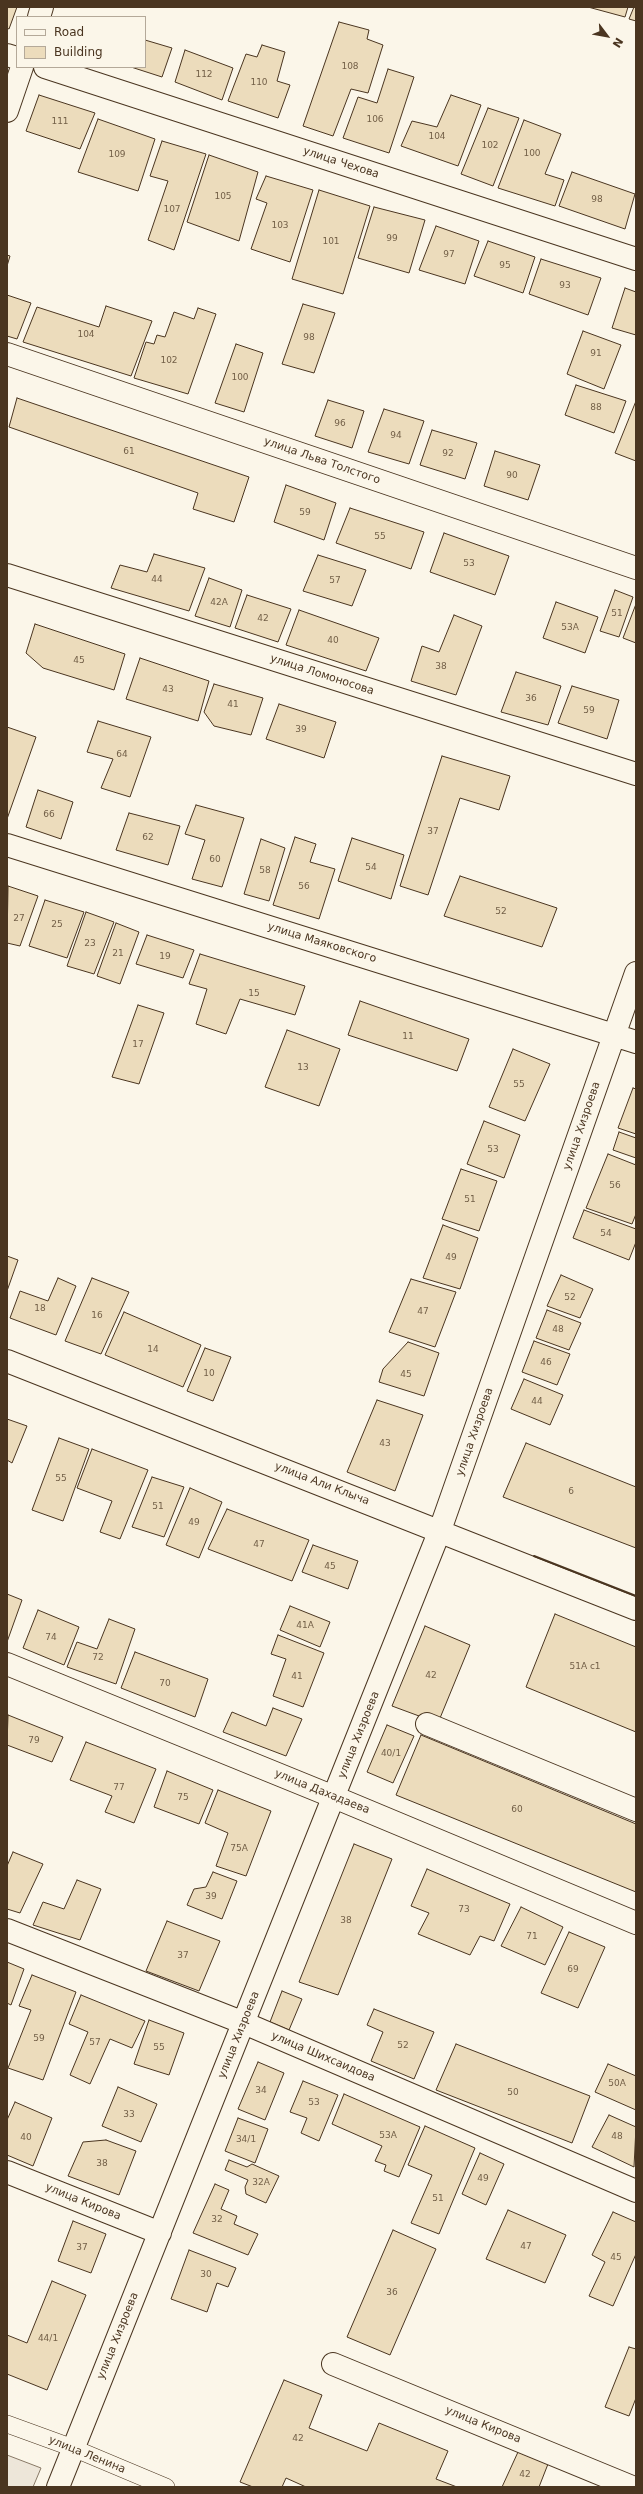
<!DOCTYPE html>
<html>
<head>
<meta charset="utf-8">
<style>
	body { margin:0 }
	#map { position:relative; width:643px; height:2494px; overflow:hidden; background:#fbf6e9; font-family:"DejaVu Sans",sans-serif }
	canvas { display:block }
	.frame { position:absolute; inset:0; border:8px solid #4a3520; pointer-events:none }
	.legend { position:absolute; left:16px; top:16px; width:130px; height:52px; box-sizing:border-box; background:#fbf6e9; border:1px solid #b4a999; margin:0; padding:5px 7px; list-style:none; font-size:12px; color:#4a3520 }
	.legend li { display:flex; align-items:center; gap:8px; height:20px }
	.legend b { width:20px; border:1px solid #b4a999 }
	.north { position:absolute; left:587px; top:16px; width:40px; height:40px; -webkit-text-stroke:3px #fbf6e9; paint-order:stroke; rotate:122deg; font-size:11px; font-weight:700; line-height:16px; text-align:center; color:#4a3520 }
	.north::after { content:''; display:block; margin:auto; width:14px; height:18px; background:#4a3520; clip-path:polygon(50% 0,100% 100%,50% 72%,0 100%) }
</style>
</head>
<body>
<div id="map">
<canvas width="643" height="2494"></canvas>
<div class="frame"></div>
<ul class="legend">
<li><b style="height:5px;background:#fbf6e9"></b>Road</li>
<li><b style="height:11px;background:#ecdcbc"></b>Building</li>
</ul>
<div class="north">N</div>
</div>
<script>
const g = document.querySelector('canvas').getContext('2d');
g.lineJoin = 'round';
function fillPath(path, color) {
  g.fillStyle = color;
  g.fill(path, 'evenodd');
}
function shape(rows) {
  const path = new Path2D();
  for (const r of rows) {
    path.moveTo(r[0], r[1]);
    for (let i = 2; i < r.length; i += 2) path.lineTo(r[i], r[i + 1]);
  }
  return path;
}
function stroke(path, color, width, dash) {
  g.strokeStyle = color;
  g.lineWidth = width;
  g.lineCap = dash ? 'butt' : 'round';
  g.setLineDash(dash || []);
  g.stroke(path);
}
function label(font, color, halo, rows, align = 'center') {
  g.font = font + ' "DejaVu Sans",sans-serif';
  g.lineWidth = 3;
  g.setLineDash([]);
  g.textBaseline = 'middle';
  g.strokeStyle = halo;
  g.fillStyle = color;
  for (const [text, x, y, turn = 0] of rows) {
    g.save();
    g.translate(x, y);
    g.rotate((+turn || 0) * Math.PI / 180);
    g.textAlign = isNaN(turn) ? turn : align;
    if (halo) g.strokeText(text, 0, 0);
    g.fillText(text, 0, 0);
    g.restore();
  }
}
const green = shape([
	[7,2455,41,2468,33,2487,7,2487,7,2455]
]);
fillPath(green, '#ede6d9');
stroke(green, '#887966', 1);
const building = shape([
	[7,7,17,7,9,29,7,28,7,7],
	[588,7,628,7,625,17,588,7],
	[634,7,636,7,636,21,629,19,634,7],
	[339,22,369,30,367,39,383,45,368,93,351,89,333,136,303,126,339,22],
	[145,40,172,48,162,77,131,67,145,67,145,40],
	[262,45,285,52,277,81,290,85,278,118,228,101,246,54,257,57,262,45],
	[185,50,233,68,222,100,175,82,185,50],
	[388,69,414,77,389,153,343,138,358,97,377,103,388,69],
	[39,95,95,113,80,149,26,131,39,95],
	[451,95,481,105,458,166,401,146,412,121,437,127,451,95],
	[488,108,519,118,493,186,461,174,488,108],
	[98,119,155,139,138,191,78,172,98,119],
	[524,120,561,134,545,174,564,180,555,206,498,188,524,120],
	[162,141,206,154,174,250,148,240,168,181,150,176,162,141],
	[209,155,258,172,239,241,187,222,209,155],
	[572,172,635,194,625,229,559,206,572,172],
	[266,176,313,190,290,262,251,249,267,203,256,199,266,176],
	[319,190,370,206,343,294,292,279,319,190],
	[374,207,425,220,409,273,358,258,374,207],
	[436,226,479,241,465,284,419,270,436,226],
	[488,241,535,257,523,293,474,276,488,241],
	[7,255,10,256,7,266,7,255],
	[541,259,601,278,588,315,529,294,541,259],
	[625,288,636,292,636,335,612,328,625,288],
	[7,295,31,303,17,339,7,336,7,295],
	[303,304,335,313,314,373,282,364,303,304],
	[106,306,152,321,131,376,23,342,37,307,99,327,106,306],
	[198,308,216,314,188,394,134,378,146,342,154,344,157,335,165,337,174,312,194,319,198,308],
	[583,331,621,345,604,389,567,374,583,331],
	[236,344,263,353,244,412,215,403,236,344],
	[576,385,626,401,614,433,565,415,576,385],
	[17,398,249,477,234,522,193,509,198,493,9,427,17,398],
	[328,400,364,411,352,448,315,436,328,400],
	[636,401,636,461,615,453,636,401],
	[384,409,424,421,409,464,368,452,384,409],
	[432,430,477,443,465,479,420,465,432,430],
	[495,451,540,465,528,500,484,486,495,451],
	[286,485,336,503,324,540,274,522,286,485],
	[350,508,424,532,411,569,336,543,350,508],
	[444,533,509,556,495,595,430,572,444,533],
	[154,554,205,568,189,611,111,588,120,565,147,572,154,554],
	[318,555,366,570,352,606,303,591,318,555],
	[209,578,242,590,230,627,195,616,209,578],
	[615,590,633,597,619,637,600,631,615,590],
	[247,595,291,609,278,642,235,628,247,595],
	[556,602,598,617,585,653,543,638,556,602],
	[636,604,636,643,623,638,636,604],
	[299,610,379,638,366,671,286,645,299,610],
	[454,615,482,626,456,695,411,681,422,646,439,652,454,615],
	[35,624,125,654,114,690,43,668,26,653,35,624],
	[140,658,209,681,198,721,126,699,140,658],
	[516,672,561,686,548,725,501,712,516,672],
	[214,684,263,698,251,735,214,726,204,712,214,684],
	[572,686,619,700,607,739,558,723,572,686],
	[279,704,336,722,324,758,266,739,279,704],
	[98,721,151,737,130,797,101,788,113,759,87,752,98,721],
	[7,727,36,737,7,819,7,727],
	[442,756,510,776,499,810,460,798,428,895,400,886,442,756],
	[38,790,73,802,61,839,26,827,38,790],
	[196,805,244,818,222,887,192,879,205,840,185,834,196,805],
	[129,813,180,826,168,865,116,850,129,813],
	[295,837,316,844,310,862,335,869,319,919,273,905,295,837],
	[352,838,404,855,391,899,338,881,352,838],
	[261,839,285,848,269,901,244,894,261,839],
	[460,876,557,908,542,947,444,916,460,876],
	[8,886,38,896,20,946,7,943,8,886],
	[45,900,84,912,67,958,29,946,45,900],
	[86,912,114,922,94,974,67,966,86,912],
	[116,923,139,932,120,984,97,976,116,923],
	[147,935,194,950,183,978,136,964,147,935],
	[200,954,305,986,295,1015,240,999,226,1034,196,1024,207,989,189,984,200,954],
	[360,1001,469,1039,457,1071,348,1035,360,1001],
	[138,1005,164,1013,139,1084,112,1077,138,1005],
	[287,1030,340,1049,319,1106,265,1087,287,1030],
	[513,1049,550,1064,525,1121,489,1107,513,1049],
	[633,1088,636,1089,636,1134,618,1128,633,1088],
	[484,1121,520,1135,504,1178,467,1164,484,1121],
	[619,1132,636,1138,636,1158,613,1150,619,1132],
	[608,1154,636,1165,636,1214,632,1224,586,1208,608,1154],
	[461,1169,497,1181,479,1231,442,1219,461,1169],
	[584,1210,636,1229,636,1242,629,1260,573,1238,584,1210],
	[443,1225,478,1238,460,1289,423,1278,443,1225],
	[7,1256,18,1260,7,1291,7,1256],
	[561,1275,593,1289,580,1318,547,1306,561,1275],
	[58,1278,76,1286,56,1335,10,1318,20,1291,48,1301,58,1278],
	[92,1278,129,1292,101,1354,65,1341,92,1278],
	[411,1279,456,1292,435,1347,389,1332,411,1279],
	[547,1310,581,1323,569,1350,536,1338,547,1310],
	[124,1312,201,1345,183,1387,105,1355,124,1312],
	[534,1341,570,1354,557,1385,522,1372,534,1341],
	[408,1342,439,1353,424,1396,379,1382,383,1369,408,1342],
	[205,1348,231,1357,213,1401,187,1391,205,1348],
	[524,1379,563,1395,550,1425,511,1409,524,1379],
	[377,1400,423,1415,395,1491,347,1472,377,1400],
	[7,1419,27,1426,12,1463,7,1460,7,1419],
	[59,1438,89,1449,63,1521,32,1510,59,1438],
	[526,1443,636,1487,636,1548,503,1497,526,1443],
	[92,1449,148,1470,120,1539,100,1532,112,1501,77,1488,92,1449],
	[152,1477,184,1487,164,1537,132,1527,152,1477],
	[190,1488,222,1502,199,1558,166,1545,190,1488],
	[227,1509,309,1540,292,1581,208,1549,227,1509],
	[313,1545,358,1561,348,1589,302,1572,313,1545],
	[7,1594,22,1600,7,1642,7,1594],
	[290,1606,330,1622,320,1647,280,1630,290,1606],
	[38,1610,79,1627,64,1665,23,1648,38,1610],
	[555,1614,636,1647,636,1732,526,1687,555,1614],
	[109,1619,135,1629,116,1684,67,1667,77,1642,97,1649,109,1619],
	[425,1626,470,1645,438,1723,392,1706,425,1626],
	[278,1635,324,1653,303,1707,273,1696,286,1659,271,1654,278,1635],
	[135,1652,208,1679,195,1717,121,1688,135,1652],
	[273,1708,302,1719,286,1756,223,1732,232,1712,266,1726,273,1708],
	[8,1715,63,1737,52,1762,7,1745,8,1715],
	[387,1725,414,1736,393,1783,367,1772,387,1725],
	[421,1735,636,1824,636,1892,396,1795,421,1735],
	[86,1742,156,1769,134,1823,105,1812,112,1796,70,1780,86,1742],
	[167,1771,213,1790,199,1824,154,1807,167,1771],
	[218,1790,271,1811,246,1876,216,1866,228,1833,205,1823,218,1790],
	[354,1844,392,1859,338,1995,299,1982,354,1844],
	[13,1852,43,1864,20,1913,7,1909,7,1866,13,1852],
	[427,1869,510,1904,494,1941,480,1936,470,1955,418,1934,429,1913,411,1906,427,1869],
	[213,1872,237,1881,222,1919,187,1905,194,1889,206,1887,213,1872],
	[77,1880,101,1889,80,1940,33,1925,43,1902,64,1909,77,1880],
	[521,1907,563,1927,545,1965,501,1946,521,1907],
	[167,1921,220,1941,199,1991,146,1971,167,1921],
	[569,1932,605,1947,578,2008,541,1993,569,1932],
	[7,1962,24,1969,11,2005,7,2003,7,1962],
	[32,1975,76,1992,43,2080,8,2068,31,2010,19,2006,32,1975],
	[282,1991,302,1999,289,2030,270,2022,282,1991],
	[81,1995,145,2021,132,2048,110,2039,90,2084,70,2075,88,2032,69,2024,81,1995],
	[374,2009,434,2032,414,2079,371,2061,383,2032,367,2025,374,2009],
	[149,2020,184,2033,169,2075,134,2064,149,2020],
	[456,2044,590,2096,572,2143,436,2090,456,2044],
	[258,2062,284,2073,265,2120,238,2109,258,2062],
	[608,2064,636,2076,636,2110,595,2092,608,2064],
	[303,2081,338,2095,319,2141,301,2133,307,2118,290,2112,303,2081],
	[118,2087,157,2104,141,2142,102,2126,118,2087],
	[344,2094,420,2127,399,2177,384,2171,386,2165,375,2161,382,2146,332,2124,344,2094],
	[15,2102,52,2118,33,2166,7,2155,7,2120,15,2102],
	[609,2115,636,2127,634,2167,592,2147,609,2115],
	[238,2118,268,2129,255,2163,225,2151,238,2118],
	[425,2126,475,2148,439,2234,411,2223,432,2175,408,2165,425,2126],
	[106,2140,136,2151,119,2195,68,2176,83,2142,106,2140],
	[480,2153,504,2164,486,2205,462,2194,480,2153],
	[229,2160,247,2167,252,2164,279,2176,266,2203,246,2194,245,2187,248,2180,225,2170,229,2160],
	[215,2184,229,2190,221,2209,237,2216,234,2224,258,2234,248,2255,193,2233,215,2184],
	[508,2210,566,2235,545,2283,486,2259,508,2210],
	[613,2212,636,2222,636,2254,613,2306,589,2296,605,2262,592,2255,613,2212],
	[73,2221,106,2234,91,2273,58,2261,73,2221],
	[393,2230,436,2249,390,2355,347,2337,393,2230],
	[189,2250,236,2268,228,2287,217,2283,207,2312,171,2299,189,2250],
	[52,2281,86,2295,47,2390,7,2374,7,2335,27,2343,52,2281],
	[629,2347,636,2349,636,2398,629,2416,605,2407,629,2347],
	[284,2380,322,2395,309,2428,367,2451,379,2423,448,2451,436,2479,457,2487,306,2487,286,2478,282,2487,253,2487,240,2482,284,2380],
	[518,2452,548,2464,539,2487,502,2487,518,2452]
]);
fillPath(building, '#ecdcbc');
stroke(building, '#4a3520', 1);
const pedestrian = shape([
	[7,2424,73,2448,166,2487]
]);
const minor = shape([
	[39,17,42,7],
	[7,55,17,58],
	[45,67,636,259],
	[7,111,22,67],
	[7,354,636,568],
	[7,575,636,774],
	[7,845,636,1042],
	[7,1361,636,1609],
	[7,1664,334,1797,636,1923],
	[427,1724,636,1810],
	[7,1930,244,2023,636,2191],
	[7,2172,160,2233],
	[333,2364,632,2487],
	[58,2487,440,1530,636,973]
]);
stroke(pedestrian, '#4a3520', 18);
stroke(minor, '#4a3520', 24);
stroke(pedestrian, '#fbf6e9', 17);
stroke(minor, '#fbf6e9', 22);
stroke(shape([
	[534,1556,636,1596]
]), '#4a3520', 2);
label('9px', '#725f47', null, [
	["108",350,67],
	["112",204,75],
	["110",259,83],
	["106",375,120],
	["111",60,122],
	["104",437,137],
	["102",490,146],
	["100",532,154],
	["109",117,155],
	["105",223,197],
	["98",597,200],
	["107",172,210],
	["103",280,226],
	["99",392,239],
	["101",331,242],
	["97",449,255],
	["95",505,266],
	["93",565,286],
	["104",86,335],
	["98",309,338],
	["91",596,354],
	["102",169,361],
	["100",240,378],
	["88",596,408],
	["96",340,424],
	["94",396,436],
	["61",129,452],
	["92",448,454],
	["90",512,476],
	["59",305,513],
	["55",380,537],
	["53",469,564],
	["44",157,580],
	["57",335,581],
	["42А",219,603],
	["51",617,614],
	["42",263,619],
	["53А",570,628],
	["40",333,641],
	["45",79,661],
	["38",441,667],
	["43",168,690],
	["36",531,699],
	["41",233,705],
	["59",589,711],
	["39",301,730],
	["64",122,755],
	["66",49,815],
	["37",433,832],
	["62",148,838],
	["60",215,860],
	["54",371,868],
	["58",265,871],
	["56",304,887],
	["52",501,912],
	["27",19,919],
	["25",57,925],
	["23",90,944],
	["21",118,954],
	["19",165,957],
	["15",254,994],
	["11",408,1037],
	["17",138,1045],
	["13",303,1068],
	["55",519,1085],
	["53",493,1150],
	["56",615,1186],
	["51",470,1200],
	["54",606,1234],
	["49",451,1258],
	["52",570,1298],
	["18",40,1309],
	["47",423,1312],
	["16",97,1316],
	["48",558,1330],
	["14",153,1350],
	["46",546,1363],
	["10",209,1374],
	["45",406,1375],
	["44",537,1402],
	["43",385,1444],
	["55",61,1479],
	["6",571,1492],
	["51",158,1507],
	["49",194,1523],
	["47",259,1545],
	["45",330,1567],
	["41А",305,1626],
	["74",51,1638],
	["72",98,1658],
	["51А с1",585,1667],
	["42",431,1676],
	["41",297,1677],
	["70",165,1684],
	["79",34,1741],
	["40/1",391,1754],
	["77",119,1788],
	["75",183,1798],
	["60",517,1810],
	["75А",239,1849],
	["39",211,1897],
	["73",464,1910],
	["38",346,1921],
	["71",532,1937],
	["37",183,1956],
	["69",573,1970],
	["59",39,2039],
	["57",95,2043],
	["52",403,2046],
	["55",159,2048],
	["50А",617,2084],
	["34",261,2091],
	["50",513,2093],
	["53",314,2103],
	["33",129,2115],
	["53А",388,2136],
	["48",617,2137],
	["40",26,2138],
	["34/1",246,2140],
	["38",102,2164],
	["49",483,2179],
	["32А",261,2183],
	["51",438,2199],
	["32",217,2220],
	["47",526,2247],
	["37",82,2248],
	["45",616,2258],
	["30",206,2275],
	["36",392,2293],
	["44/1",48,2339],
	["42",298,2439],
	["42",525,2475]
]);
label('11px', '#4a3520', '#fbf6e9', [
	["улица Чехова",341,163,18],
	["улица Льва Толстого",322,461,19],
	["улица Ломоносова",322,675,18],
	["улица Маяковского",322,943,17],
	["улица Хизроева",582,1126,-71],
	["улица Хизроева",475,1432,-71],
	["улица Али Клыча",322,1484,21],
	["улица Хизроева",359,1735,-68],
	["улица Дахадаева",322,1792,22],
	["улица Хизроева",239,2035,-68],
	["улица Шихсаидова",323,2057,23],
	["улица Кирова",83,2202,22],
	["улица Хизроева",118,2336,-68],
	["улица Кирова",483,2425,22],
	["улица Ленина",87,2455,22]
]);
</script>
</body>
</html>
